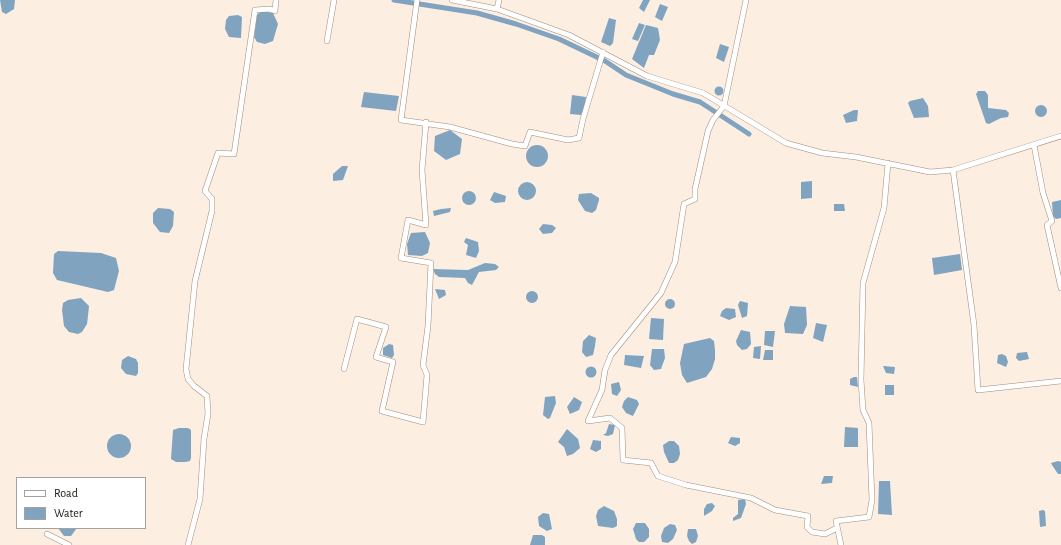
<!DOCTYPE html>
<html>
<head>
<meta charset="utf-8">
<style>
	body { margin:0 }
	#map { position:relative; width:1061px; height:545px; overflow:hidden; background:#fdeee2; font-family:"Alegreya Sans",sans-serif }
	canvas { display:block }
	.legend { position:absolute; left:16px; top:477px; width:130px; height:52px; box-sizing:border-box; background:#fff; border:1px solid #a4a19e; margin:0; padding:5px 7px; list-style:none; font-size:12px; color:#1c140d }
	.legend li { display:flex; align-items:center; gap:8px; height:20px }
	.legend b { width:20px; border:1px solid #a4a19e }
</style>
</head>
<body>
<div id="map">
<canvas width="1061" height="545"></canvas>
<ul class="legend">
<li><b style="height:5px;background:#fff"></b>Road</li>
<li><b style="height:11px;background:#80a3c0"></b>Water</li>
</ul>
</div>
<script>
const g = document.querySelector('canvas').getContext('2d');
g.lineJoin = 'round';
function fillPath(path, color) {
  g.fillStyle = color;
  g.fill(path, 'evenodd');
}
function shape(rows) {
  const path = new Path2D();
  for (const r of rows) {
    if (r.length === 3) {
      path.moveTo(r[0] + r[2], r[1]);
      path.arc(r[0], r[1], r[2], 0, 2 * Math.PI);
      continue;
    }
    path.moveTo(r[0], r[1]);
    for (let i = 2; i < r.length; i += 2) path.lineTo(r[i], r[i + 1]);
  }
  return path;
}
function stroke(path, color, width, dash) {
  g.strokeStyle = color;
  g.lineWidth = width;
  g.lineCap = dash ? 'butt' : 'round';
  g.setLineDash(dash || []);
  g.stroke(path);
}
fillPath(shape([
	[0,0,15,0,14,9,6,14,2,12],
	[643,0,650,0,644,12,639,8],
	[660,4,668,7,662,21,655,17],
	[261,11,273,13,278,24,273,41,265,44,257,42,254,37,257,15],
	[238,15,242,17,241,38,229,37,225,29,226,20,229,16],
	[609,18,616,20,613,43,610,46,601,42],
	[639,23,645,25,638,41,632,39],
	[646,25,658,28,660,40,654,55,649,55,644,68,632,59],
	[720,44,729,47,724,62,716,58],
	[719,91,4.5],
	[978,91,985,91,988,95,988,108,1006,110,1009,113,1008,117,1001,118,989,124,986,123,976,94],
	[364,92,399,96,396,111,361,107],
	[572,95,586,97,584,109,581,115,570,114],
	[923,98,928,106,929,117,914,118,908,103,910,101],
	[1041,111,6],
	[854,110,858,110,857,121,846,123,843,115],
	[450,130,462,139,460,154,446,160,434,151,435,136],
	[537,156,11],
	[342,166,348,166,343,180,333,181,333,174],
	[812,181,812,198,801,199,801,182],
	[527,191,9],
	[469,198,7],
	[494,192,506,196,505,202,495,203,490,200],
	[591,193,599,198,599,200,596,210,592,213,585,211,578,200,579,194],
	[1061,200,1061,218,1056,219,1053,216,1052,202],
	[834,204,844,204,845,211,834,211],
	[158,208,170,209,174,212,173,226,169,233,160,232,153,223,153,213],
	[451,208,450,212,434,216,433,211,441,209],
	[543,224,552,225,556,228,552,233,543,234,539,229],
	[425,232,430,243,428,253,422,256,408,255,407,244,411,233],
	[466,238,478,242,479,251,476,258,466,255,468,245,464,242],
	[58,251,101,253,116,258,119,271,114,290,108,292,57,280,53,273,54,254],
	[960,254,962,270,934,275,932,258],
	[485,263,495,264,499,267,496,270,479,272,472,285,468,283,465,278,439,277,435,274,433,269,468,270],
	[435,289,445,290,446,295,439,299],
	[532,297,6],
	[81,298,89,306,88,316,87,324,82,332,78,334,69,332,64,326,62,310,63,303,68,300],
	[670,304,5],
	[740,301,748,303,747,316,742,318,738,305],
	[790,306,806,307,807,325,803,334,785,333,784,324],
	[726,308,735,309,736,317,729,320,720,316,722,311],
	[651,318,664,319,663,340,649,339],
	[816,323,827,325,823,342,813,338],
	[741,330,750,332,751,344,747,349,742,350,737,345,736,341],
	[765,331,775,331,773,347,764,345],
	[589,335,596,338,595,346,593,355,586,357,582,352,583,341],
	[710,338,714,341,715,350,715,359,712,369,706,377,687,383,682,375,680,363,684,344],
	[389,344,393,345,394,355,392,358,383,355,383,348],
	[761,346,760,359,753,358,754,347],
	[652,349,664,349,665,358,661,369,654,370,650,365],
	[765,350,773,350,773,360,763,360],
	[1027,352,1029,359,1019,361,1016,358,1017,353],
	[1002,354,1006,356,1008,362,1006,367,997,363,998,355],
	[625,355,644,356,641,368,624,365],
	[128,356,136,359,138,363,138,373,136,376,126,374,121,368,122,360],
	[883,366,895,367,894,374,886,373],
	[591,372,5.5],
	[854,377,857,377,858,387,850,385,850,379],
	[619,382,621,390,617,396,612,394,611,384],
	[885,385,894,385,894,395,885,395],
	[555,396,556,403,550,418,548,419,543,415,545,397],
	[574,397,582,402,579,410,570,414,567,407],
	[628,397,637,400,639,404,633,416,626,413,622,407,624,401],
	[609,424,615,425,613,434,608,436,603,435,606,433],
	[845,427,858,428,858,447,844,447],
	[179,428,188,428,191,430,191,458,190,461,185,462,176,462,171,459,173,430],
	[567,429,578,439,580,448,573,454,567,456,564,447,558,442],
	[119,446,12],
	[731,437,740,438,740,443,735,446,728,443],
	[593,440,601,441,601,449,596,452,590,449],
	[669,441,674,441,679,446,680,454,678,460,674,463,669,463,664,452,663,445],
	[1058,461,1061,462,1061,474,1058,474,1052,465,1051,463],
	[824,476,833,476,832,483,821,484],
	[879,481,890,481,892,515,878,514],
	[745,499,746,504,741,518,733,521,733,518,738,514,738,500],
	[712,503,715,506,712,511,704,516,704,509,707,504],
	[604,506,614,511,617,519,617,526,613,528,598,526,596,516,598,510],
	[1043,510,1045,511,1046,526,1040,527,1039,511],
	[543,513,549,514,552,529,547,531,539,526,538,517],
	[636,523,645,523,649,529,649,537,644,542,639,542,636,539,633,529],
	[670,524,675,525,677,530,673,539,668,543,662,542,661,536,664,528],
	[58,528,77,528,71,536,64,536],
	[688,529,696,529,698,536,696,542,692,544,689,541,687,536],
	[533,535,542,535,545,537,545,545,530,545]
]), '#80a3c0');
stroke(shape([
	[394,0,477,13,516,24,559,39,605,61,626,75,673,94,700,102,749,134]
]), '#80a3c0', 5);
const minor = shape([
	[417,0,401,120,450,127,512,144,525,146,530,132,568,140,579,138,583,119,603,52],
	[452,0,497,9,569,35,647,76,703,93,786,143,822,153,856,157,930,172,953,170,1061,136],
	[746,0,724,106,713,120,708,131,695,189,695,199,684,204,675,262,661,293,611,355,605,370,602,390,588,421,610,418,622,428,623,460,651,463,658,476,686,485,751,498,775,510,808,516,807,527,812,532,825,534,837,528],
	[497,9,499,0],
	[327,41,334,0],
	[1034,145,1043,193,1052,221,1047,225,1061,288],
	[953,170,974,325,978,390,1061,381],
	[344,369,357,319,386,327,376,357,393,362,382,411,423,422,427,375,423,365,428,326,431,263,401,258,408,220,426,225,422,170,426,122],
	[47,534,69,545],
	[188,545,200,499,204,439,208,414,207,396,194,386,188,379,186,369,195,281,212,211,212,199,205,191,218,153,234,154,255,10,270,9,275,11,276,0],
	[841,545,836,521,869,517,872,500,869,423,863,410,861,380,863,283,884,208,888,163]
]);
stroke(minor, '#a28c79', 6);
stroke(minor, '#fff', 5);
</script>
</body>
</html>
